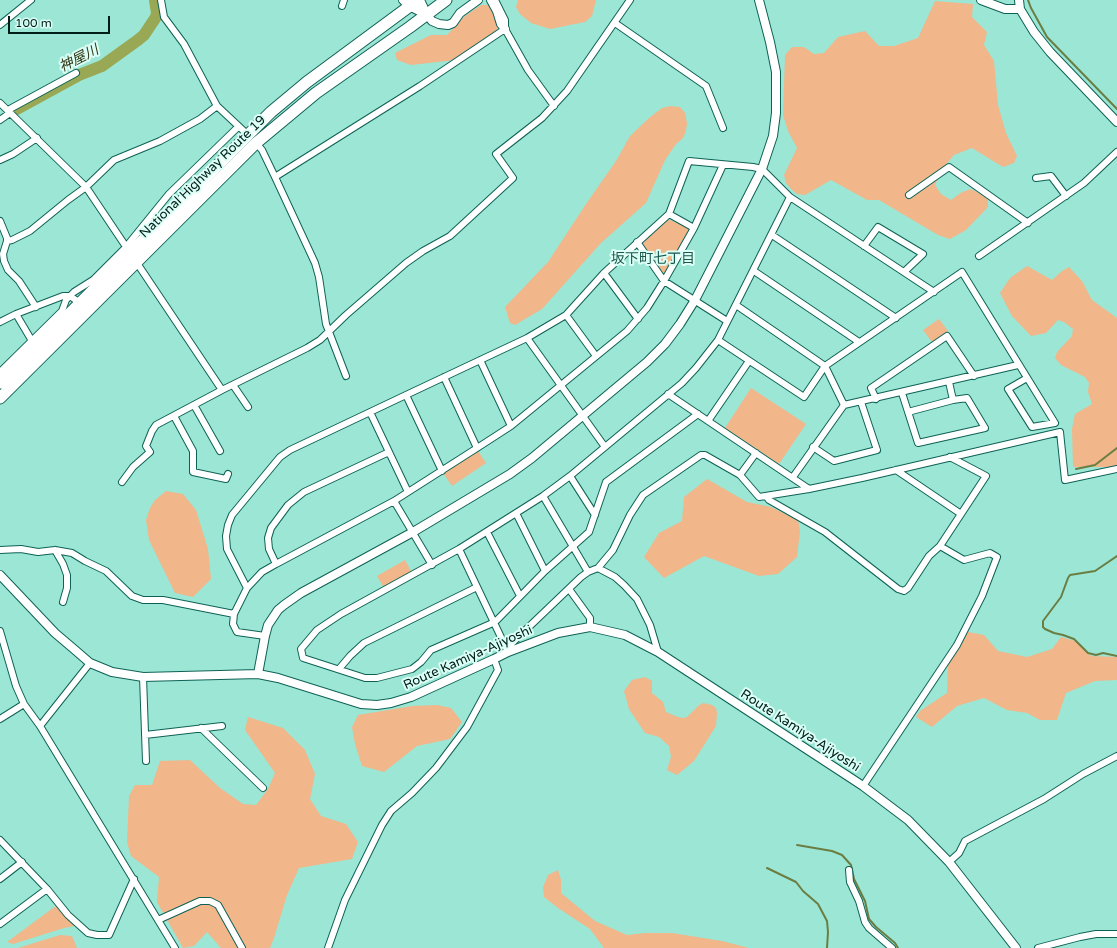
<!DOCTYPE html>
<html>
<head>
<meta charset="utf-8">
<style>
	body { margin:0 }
	#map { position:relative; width:1117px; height:948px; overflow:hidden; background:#9ce6d5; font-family:"Varela Round",sans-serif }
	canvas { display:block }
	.scale { position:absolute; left:8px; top:16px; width:102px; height:18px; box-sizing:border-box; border:2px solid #001d18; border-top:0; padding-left:5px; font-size:12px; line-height:14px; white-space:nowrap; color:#001d18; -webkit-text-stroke:3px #dbfff6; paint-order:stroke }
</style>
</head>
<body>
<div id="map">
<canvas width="1117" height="948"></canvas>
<div class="scale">100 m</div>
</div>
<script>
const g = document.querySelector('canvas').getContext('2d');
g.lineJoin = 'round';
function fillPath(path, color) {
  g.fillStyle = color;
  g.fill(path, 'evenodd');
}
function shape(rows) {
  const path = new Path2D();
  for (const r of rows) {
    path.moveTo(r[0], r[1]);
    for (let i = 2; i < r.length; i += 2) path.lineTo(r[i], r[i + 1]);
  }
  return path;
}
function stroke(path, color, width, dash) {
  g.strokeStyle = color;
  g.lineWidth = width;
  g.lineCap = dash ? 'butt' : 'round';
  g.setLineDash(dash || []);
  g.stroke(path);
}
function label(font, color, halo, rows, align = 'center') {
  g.font = font + ' "Varela Round","Noto Sans JP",sans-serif';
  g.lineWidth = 4;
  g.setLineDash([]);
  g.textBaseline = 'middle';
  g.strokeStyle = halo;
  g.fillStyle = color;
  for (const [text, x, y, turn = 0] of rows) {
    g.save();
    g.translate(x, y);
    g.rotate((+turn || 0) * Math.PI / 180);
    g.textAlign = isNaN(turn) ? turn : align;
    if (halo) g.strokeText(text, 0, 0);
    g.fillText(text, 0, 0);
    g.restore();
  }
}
fillPath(shape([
	[518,0,596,0,592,16,585,22,550,29,531,23,520,14,516,7],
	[935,1,973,4,972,17,987,32,984,45,994,61,998,105,1006,133,1017,156,1014,163,1003,167,972,148,954,155,942,169,935,185,941,194,951,200,962,192,971,189,988,198,988,207,966,230,950,239,938,235,879,200,867,200,831,180,805,195,797,194,791,189,786,183,784,175,797,148,788,131,783,115,785,55,792,47,804,47,814,54,824,53,838,37,865,31,879,46,894,46,918,38],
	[481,5,489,5,498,24,496,32,455,60,411,65,397,60,395,53,431,35,447,35,465,16],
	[671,106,680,107,685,113,687,123,686,131,683,138,676,144,665,160,646,203,601,243,542,309,515,325,510,323,505,307,548,262,586,204,616,161,630,136,649,118,662,108],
	[667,220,670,220,688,227,690,230,666,273,663,273,641,244,642,241],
	[1027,266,1052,280,1062,271,1069,267,1082,281,1092,300,1117,318,1117,466,1113,467,1073,467,1072,429,1075,414,1092,404,1088,392,1089,383,1085,377,1061,365,1055,358,1057,352,1072,336,1073,329,1064,322,1058,320,1046,333,1031,336,1012,316,1000,293,1010,278],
	[939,319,948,331,932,342,923,330],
	[751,388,806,424,779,464,725,428],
	[478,451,486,463,452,486,443,473],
	[707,479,747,502,771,507,798,520,800,531,797,557,778,574,759,576,704,556,664,578,644,557,659,533,682,521,684,497],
	[166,491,183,494,196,510,208,549,211,579,193,597,175,593,149,540,146,520,150,508,155,500],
	[405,560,412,573,384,588,377,576],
	[968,632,984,635,998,651,1027,657,1052,649,1061,637,1075,641,1091,656,1117,657,1117,680,1095,681,1066,693,1057,720,1040,720,1027,713,1007,710,984,698,957,706,932,727,916,717,920,711,947,693,948,665],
	[645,677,652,681,652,693,663,702,666,712,678,717,683,718,687,717,698,706,703,703,712,705,716,708,717,713,716,726,694,761,677,775,667,770,671,757,669,746,659,737,645,733,629,709,624,691,632,680],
	[437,705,451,708,462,722,450,739,417,746,384,772,362,766,355,744,352,727,358,715,412,706],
	[248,717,283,728,305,750,315,774,310,799,321,816,346,824,358,842,352,859,299,868,287,895,274,938,270,948,221,948,207,932,194,946,183,948,157,902,159,877,131,856,127,842,129,796,135,785,152,785,160,761,190,760,220,788,243,804,256,805,268,789,275,773,245,730],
	[558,870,561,880,561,893,595,921,627,935,645,933,672,933,722,941,749,948,604,948,590,929,558,908,544,897,543,887,548,875],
	[57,905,75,926,64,928,13,944,7,942],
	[60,935,72,936,77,948,18,948]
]), '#f1b689');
stroke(shape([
	[1028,0,1031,8,1047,37,1117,109],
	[1076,469,1095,465,1117,448],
	[1117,556,1095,571,1070,575,1068,578,1061,597,1043,621,1043,627,1045,629,1054,633,1063,635,1074,639,1088,653,1096,655,1103,653,1117,656],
	[797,845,832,851,842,855,851,865,854,879,865,901,869,919,876,927,895,943,898,948],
	[767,868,796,882,803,891,818,904,827,921,828,932,827,948]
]), '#6a7e43', 2);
stroke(shape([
	[13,111,79,75,102,66,138,40,144,35,156,17,157,13,155,0]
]), '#98a855', 12);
const street = shape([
	[161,0,164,17,184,44,217,106,248,135],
	[495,0,505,20,505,29,528,70,554,106],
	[342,6,344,0],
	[615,23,706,86,723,128],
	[0,25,31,0],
	[0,103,86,187,222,390],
	[8,110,76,73],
	[0,120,10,113],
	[256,143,262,150,275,177,315,263,319,277,326,324,346,376],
	[0,160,13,154,37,138],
	[275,177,420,86,505,29],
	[1036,178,1051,176,1066,196],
	[909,195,949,167,1028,223],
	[669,214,694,228],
	[0,221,7,238,7,241,3,254,4,261,8,270,19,281,36,307],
	[772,235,896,318],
	[7,241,12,240,30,231,68,200,86,187,114,160,160,141,200,119,217,106],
	[637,242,664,281,727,321],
	[864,246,878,227,923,254,904,272],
	[979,256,1084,183,1117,152],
	[754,271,859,342],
	[604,273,638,319],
	[736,305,825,366,844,405,793,477],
	[16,314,32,341],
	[566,315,596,356],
	[0,322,16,314,63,296,70,296,80,303],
	[527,338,605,447],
	[718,340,804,397,825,366,962,272,1055,423,1032,427,1008,389,1027,378],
	[480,360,511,426],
	[0,372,62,311,66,300,74,292,93,280,126,247,169,194,238,127],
	[444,377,477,448],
	[233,385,248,407],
	[902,393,918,443,985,428,967,398,953,400,949,382],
	[668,394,809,489],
	[406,395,442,471],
	[876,399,871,388,947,336,974,376],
	[194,405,220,451],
	[844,405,1018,365],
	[370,412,408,492],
	[908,412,953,400],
	[698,414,606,482,589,532,545,571,495,622,431,650,421,662,412,669,377,678,365,678,303,658,301,649,317,630,341,614,459,549,543,496,570,476,682,383,696,368,718,340,790,197],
	[174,416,193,451,193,472,226,479,228,474],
	[708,421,749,361],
	[813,447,834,461,877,450,861,402],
	[896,470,961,514],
	[740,475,756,453],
	[570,476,595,515],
	[122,482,133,467,150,452,146,446,152,431,156,425,222,390,307,348,320,340,346,315,406,263,423,251,450,236,513,178,496,154,542,118,567,91,630,0],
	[543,496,588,572],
	[767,497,769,500,825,532,898,589,904,591,908,588,929,556,940,546,986,476,950,457],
	[394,501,432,565],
	[516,513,545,571],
	[487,532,520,596],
	[459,549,508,652,512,643,581,577,588,572,598,568,613,550,630,515,643,495,701,455,705,455,740,475,759,497,809,489,862,478,1060,432,1065,480,1117,469],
	[0,550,21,549,38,552,55,550,72,553,85,561,106,571,132,596,143,600,163,600,234,614],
	[55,550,63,564,67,575,67,588,63,602],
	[276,564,269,549,268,538,271,528,288,505,304,492,389,452],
	[598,568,615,577,624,585,637,599,650,625,658,652],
	[247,588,227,549,226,536,228,525,232,515,280,457,290,450,406,395,527,338,566,315,604,273,669,214,689,161,753,167,762,169,790,197,934,292],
	[569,589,590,618,590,627],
	[0,631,16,686,24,704,40,726,175,948],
	[265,636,237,632,233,624,234,614,247,588,262,572,276,564,394,501,477,448,511,426,627,331,647,308,664,281,694,228,723,165],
	[339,669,350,656,364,643,477,587],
	[143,677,146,761],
	[0,719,24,704],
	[40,726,90,663],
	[201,728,263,788],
	[145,735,222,726],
	[863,786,957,645,982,596,997,557,990,553,964,560,940,546],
	[0,840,47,889,68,915,88,933,97,935,109,935,134,879],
	[949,862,959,853,965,841,1044,799,1083,774,1117,756],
	[849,870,850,882,859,901,865,922,869,928,892,948],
	[0,879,22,862],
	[158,920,200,901,210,901,218,905,242,948],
	[0,924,47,889],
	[328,948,345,900,382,825,391,811,412,793,436,768,467,727,498,670,494,659],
	[1038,948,1080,937,1096,934,1117,934]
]);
const secondary = shape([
	[403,0,409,6,427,15],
	[420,0,427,15,432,21,439,24,448,25,453,23,460,13,478,0],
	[491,0,497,11,501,24,505,29],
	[981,0,1005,9,1020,9],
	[1019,0,1020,9,1034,32,1050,52,1117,122],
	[0,575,55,633,75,650,90,663,112,672,143,677,258,674,278,678,361,704,377,705,391,703,411,697,494,659,508,652,558,633,590,627,625,635,658,652,863,786,908,820,949,862,1016,948],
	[258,674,265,636,268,625,278,610,284,605,301,593,413,532,510,474,532,458,647,362,665,344,680,324,695,300,762,169,773,136,776,113,776,72,770,42,759,0]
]);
const highway = shape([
	[0,383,271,112,307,82,418,0],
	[0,398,256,143,316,93,410,27,446,0]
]);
stroke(street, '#0e6255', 8);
stroke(secondary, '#0e6255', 10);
stroke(highway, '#0e6255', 13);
stroke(street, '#fff', 6);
stroke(secondary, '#fff', 8);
stroke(highway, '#fff', 11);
label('13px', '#001d18', '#dbfff6', [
	["National Highway Route 19",203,177,-44],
	["Route Kamiya-Ajiyoshi",468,658,-24],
	["Route Kamiya-Ajiyoshi",800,731,33]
]);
label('italic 14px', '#313714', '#dbfff6', [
	["神屋川",79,59,-27]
]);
label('14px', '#1c564b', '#dbfff6', [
	["坂下町七丁目",653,259]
]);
</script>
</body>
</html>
